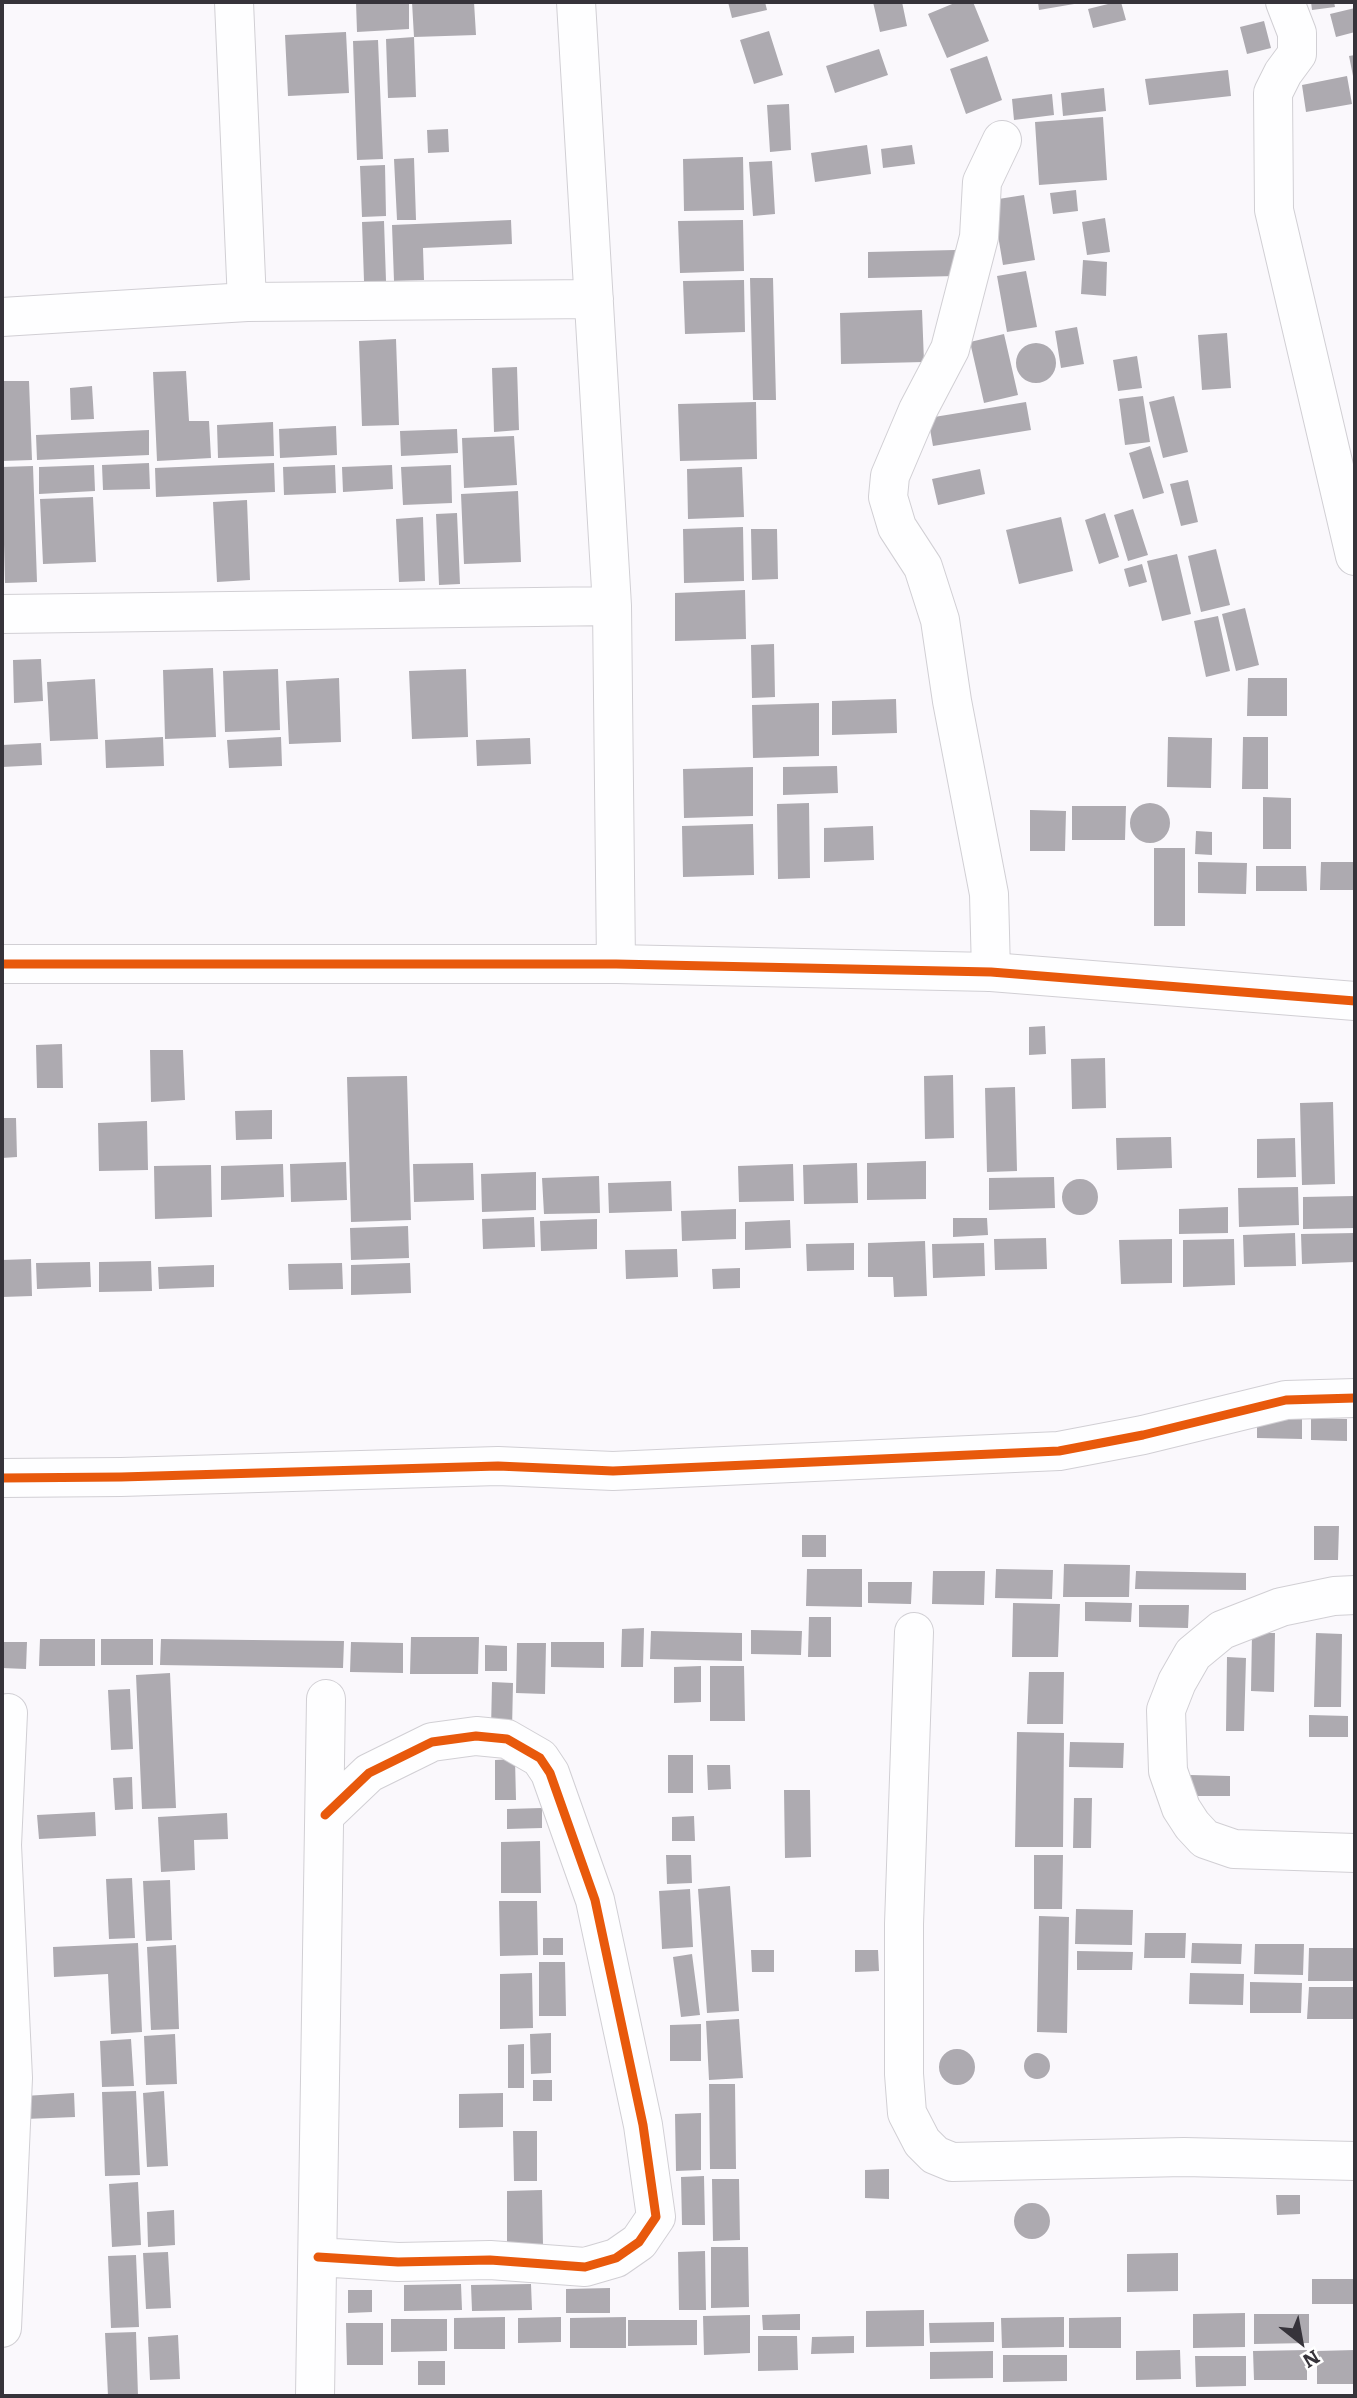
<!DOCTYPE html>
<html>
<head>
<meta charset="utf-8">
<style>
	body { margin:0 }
	#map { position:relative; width:1357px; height:2398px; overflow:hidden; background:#faf8fc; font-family:Literata,serif }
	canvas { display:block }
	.frame { position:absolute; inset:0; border:4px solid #36333a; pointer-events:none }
	.north { position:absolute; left:1266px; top:2307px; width:70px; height:70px; -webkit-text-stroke:5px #fff; paint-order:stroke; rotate:149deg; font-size:19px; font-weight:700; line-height:28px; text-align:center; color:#36333a }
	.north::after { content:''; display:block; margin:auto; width:24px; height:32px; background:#36333a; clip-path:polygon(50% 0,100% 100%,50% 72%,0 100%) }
</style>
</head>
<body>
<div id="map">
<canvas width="1357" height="2398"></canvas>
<div class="frame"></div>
<div class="north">N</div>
</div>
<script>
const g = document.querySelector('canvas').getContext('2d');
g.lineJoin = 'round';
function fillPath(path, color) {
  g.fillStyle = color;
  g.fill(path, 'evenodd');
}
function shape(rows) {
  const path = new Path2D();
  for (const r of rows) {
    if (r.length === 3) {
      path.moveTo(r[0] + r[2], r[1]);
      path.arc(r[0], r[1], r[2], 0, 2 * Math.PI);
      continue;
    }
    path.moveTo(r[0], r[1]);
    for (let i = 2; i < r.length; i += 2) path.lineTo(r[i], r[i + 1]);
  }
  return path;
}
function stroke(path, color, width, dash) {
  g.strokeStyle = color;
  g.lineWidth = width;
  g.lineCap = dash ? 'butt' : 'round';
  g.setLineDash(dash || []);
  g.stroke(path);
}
fillPath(shape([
	[356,2,409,2,409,29,357,32],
	[412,2,474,2,476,35,414,37],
	[728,2,765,2,767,10,732,18],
	[873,2,902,2,907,26,880,32],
	[957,2,973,2,989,41,947,58,928,14],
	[1038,2,1080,2,1080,3,1039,10],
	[1116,2,1121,2,1126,20,1093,28,1088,9],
	[1311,2,1334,2,1335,7,1312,10],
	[1355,8,1355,32,1336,37,1330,14],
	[1264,21,1271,48,1247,54,1240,27],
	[769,31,783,75,754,84,740,40],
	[346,32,349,93,288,96,285,35],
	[414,37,416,97,388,98,386,39],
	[378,40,383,159,357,160,353,41],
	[879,49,888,75,835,93,826,66],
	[1355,55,1355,81,1354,81,1349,56],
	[987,56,1002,100,966,114,950,69],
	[1228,70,1231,96,1149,105,1145,79],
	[1347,76,1352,104,1306,112,1302,85],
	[1104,88,1106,111,1063,116,1061,93],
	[1052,94,1054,115,1014,120,1012,99],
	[789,104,791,150,770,152,767,105],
	[1103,117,1107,180,1039,185,1035,122],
	[448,129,449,152,428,153,427,130],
	[867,145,871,174,815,182,811,153],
	[912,145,915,164,883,168,881,149],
	[743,157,744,210,684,211,683,159],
	[414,158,416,220,397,220,394,159],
	[772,161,775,214,753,216,749,162],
	[385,165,386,216,362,217,360,166],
	[1076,190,1078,211,1053,214,1050,193],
	[1024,195,1035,260,1003,265,992,200],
	[1105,218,1110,252,1087,255,1082,222],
	[511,220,512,244,423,248,424,280,394,281,392,225],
	[743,220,744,271,680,273,678,221],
	[384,221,386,281,364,281,362,222],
	[955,250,956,276,868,278,868,252],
	[1083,260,1107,262,1106,296,1081,294],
	[1026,271,1037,327,1007,332,997,276],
	[750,278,773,278,776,400,753,400],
	[744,280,745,332,685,334,683,281],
	[922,310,924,362,841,364,840,313],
	[1077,327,1084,364,1061,368,1055,331],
	[1227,333,1231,388,1202,390,1198,335],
	[1004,334,1018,395,984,403,970,342],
	[396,339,399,425,362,426,359,341],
	[1036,363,20],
	[1137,356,1142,388,1118,391,1113,360],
	[517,367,519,430,494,432,492,368],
	[186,371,189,421,209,421,211,458,157,461,153,372],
	[2,381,29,381,32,460,2,461],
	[92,386,94,419,71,420,70,388],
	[1143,396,1150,442,1125,445,1119,399],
	[1174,396,1188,452,1163,458,1149,402],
	[756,402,757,459,680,461,678,404],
	[1026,402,1031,430,933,446,928,418],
	[273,422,274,456,218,458,217,425],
	[336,426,337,455,280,458,279,429],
	[457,429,458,453,401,456,400,431],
	[149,430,149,455,37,460,36,435],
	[514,436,517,485,464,488,462,438],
	[1150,446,1164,493,1143,499,1129,453],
	[149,463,150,489,103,490,102,465],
	[274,463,275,492,156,497,155,468],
	[94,465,95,491,39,494,39,467],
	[335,465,336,493,284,495,283,467],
	[392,465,393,489,343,492,342,467],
	[451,465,452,503,403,505,401,467],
	[33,466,37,582,5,583,2,467],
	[742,467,744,517,688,519,687,469],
	[980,469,985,494,938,505,932,479],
	[1188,480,1198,522,1181,526,1170,484],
	[518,491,521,562,464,564,461,494],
	[93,497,96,562,43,564,40,499],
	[247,500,250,580,217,582,213,502],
	[1133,509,1148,555,1128,561,1114,515],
	[457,513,460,584,439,585,436,514],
	[1105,513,1119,557,1099,564,1085,520],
	[423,517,425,581,399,582,396,519],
	[1061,517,1073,571,1019,584,1006,530],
	[743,527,744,581,684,583,683,529],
	[751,529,777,529,778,579,752,580],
	[1216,549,1230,605,1201,612,1188,556],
	[1177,554,1191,614,1162,621,1147,561],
	[1142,564,1147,582,1129,587,1124,569],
	[745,590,746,639,675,641,675,593],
	[1245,608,1259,665,1236,671,1222,614],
	[1218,616,1230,671,1206,677,1194,621],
	[774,644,775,697,752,698,751,645],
	[41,659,43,701,14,703,13,660],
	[213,668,216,737,165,739,163,670],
	[278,669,280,730,225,732,223,671],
	[466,669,468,737,412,739,409,671],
	[339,678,341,742,289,744,286,681],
	[1248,678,1287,678,1287,716,1247,716],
	[95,679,98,739,50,741,47,682],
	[896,699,897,733,832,735,832,701],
	[819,703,819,756,753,758,752,705],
	[163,737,164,766,106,768,105,740],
	[281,737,282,766,229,768,227,740],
	[1168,737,1212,738,1211,788,1167,787],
	[1243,737,1268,737,1268,789,1242,789],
	[530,738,531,764,477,766,476,740],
	[41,743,42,765,2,767,2,745],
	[837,766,838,793,783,795,783,767],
	[753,767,753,816,684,818,683,769],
	[1263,797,1291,798,1291,849,1263,849],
	[809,803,810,878,778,879,777,804],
	[1150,823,20],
	[1072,806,1126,806,1125,840,1072,840],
	[1030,810,1066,811,1065,851,1030,851],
	[753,824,754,875,683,877,682,826],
	[873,826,874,860,824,862,824,828],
	[1196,831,1212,832,1212,855,1195,854],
	[1154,848,1185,848,1185,926,1154,926],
	[1198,862,1247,863,1246,894,1198,893],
	[1321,862,1355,862,1355,890,1320,890],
	[1256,866,1306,866,1307,891,1256,891],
	[1045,1026,1046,1054,1029,1055,1029,1027],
	[62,1044,63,1088,37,1088,36,1045],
	[150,1050,183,1050,185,1100,151,1102],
	[1105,1058,1106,1108,1072,1109,1071,1059],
	[953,1075,954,1138,925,1139,924,1076],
	[407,1076,411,1220,351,1222,347,1077],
	[1015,1087,1017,1171,987,1172,985,1088],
	[1333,1102,1335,1184,1302,1185,1300,1103],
	[272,1110,272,1139,236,1140,235,1111],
	[2,1118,16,1118,17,1157,2,1158],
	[147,1121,148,1170,99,1171,98,1123],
	[1171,1137,1172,1168,1117,1170,1116,1138],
	[1295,1138,1296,1177,1257,1178,1257,1139],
	[926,1161,926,1199,867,1200,867,1163],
	[346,1162,347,1200,291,1202,290,1164],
	[473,1163,474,1200,414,1202,413,1164],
	[857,1163,858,1203,804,1204,803,1165],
	[283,1164,284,1197,221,1200,221,1166],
	[793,1164,794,1201,739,1202,738,1166],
	[211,1165,212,1217,155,1219,154,1166],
	[536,1172,536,1210,482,1212,481,1174],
	[599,1176,600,1213,544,1214,542,1178],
	[1054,1177,1055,1208,989,1210,989,1178],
	[1080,1197,18],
	[671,1181,672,1211,609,1213,608,1183],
	[1298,1187,1299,1225,1239,1227,1238,1188],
	[1355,1196,1355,1228,1303,1229,1303,1197],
	[1228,1207,1228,1233,1179,1234,1179,1209],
	[736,1209,736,1239,682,1241,681,1211],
	[534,1217,535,1247,483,1249,482,1219],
	[953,1218,987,1218,988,1235,953,1237],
	[597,1219,597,1249,541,1251,540,1221],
	[790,1220,791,1248,745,1250,745,1222],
	[408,1226,409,1258,351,1260,350,1228],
	[1295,1233,1296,1266,1244,1267,1243,1235],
	[1355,1233,1355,1262,1302,1264,1301,1234],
	[1046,1238,1047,1269,995,1270,994,1239],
	[1172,1239,1172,1283,1121,1284,1119,1240],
	[1234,1239,1235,1285,1183,1287,1183,1240],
	[925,1241,927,1296,894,1297,893,1277,868,1277,868,1243],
	[854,1243,854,1270,807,1271,806,1244],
	[984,1243,985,1276,933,1278,932,1244],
	[677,1249,678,1277,626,1279,625,1250],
	[31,1259,32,1296,2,1297,2,1260],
	[151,1261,152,1291,99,1292,99,1262],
	[90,1262,91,1287,37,1289,36,1263],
	[342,1263,343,1289,289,1290,288,1264],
	[410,1263,411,1293,351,1295,351,1265],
	[214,1265,214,1287,159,1289,158,1267],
	[740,1268,740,1288,713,1289,712,1269],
	[1257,1418,1302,1418,1302,1439,1257,1438],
	[1311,1418,1347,1419,1347,1441,1311,1440],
	[1314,1526,1339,1526,1338,1560,1314,1560],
	[802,1535,826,1535,826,1557,802,1557],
	[1064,1564,1130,1565,1129,1597,1063,1597],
	[807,1569,862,1569,862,1607,806,1606],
	[996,1569,1053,1570,1052,1599,995,1598],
	[933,1571,985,1571,984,1605,932,1604],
	[1136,1571,1246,1573,1246,1590,1135,1589],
	[868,1582,912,1582,911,1604,868,1603],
	[1085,1602,1132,1603,1131,1622,1085,1621],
	[1013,1603,1060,1604,1058,1657,1012,1657],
	[1139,1605,1189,1605,1188,1628,1139,1627],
	[809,1617,831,1617,831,1657,808,1657],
	[644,1628,643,1667,621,1667,622,1629],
	[751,1630,802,1631,801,1655,751,1654],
	[651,1631,742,1633,742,1661,650,1659],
	[1252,1633,1275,1633,1274,1692,1251,1691],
	[1316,1633,1342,1634,1341,1707,1314,1707],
	[411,1637,479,1637,478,1674,410,1674],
	[40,1639,95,1639,95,1666,39,1666],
	[101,1639,153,1639,153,1665,101,1665],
	[161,1639,344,1641,343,1668,160,1665],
	[2,1642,27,1642,26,1669,2,1668],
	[351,1642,403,1643,403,1673,350,1672],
	[551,1642,604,1642,604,1668,551,1667],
	[517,1643,546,1643,545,1694,516,1693],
	[485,1645,507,1646,507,1671,485,1671],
	[1227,1657,1246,1658,1244,1731,1226,1731],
	[701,1666,701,1702,674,1703,674,1667],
	[710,1666,744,1666,745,1721,710,1721],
	[1029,1672,1064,1672,1063,1724,1027,1724],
	[170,1673,176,1808,142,1809,136,1675],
	[492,1682,513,1683,512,1730,491,1730],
	[130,1689,133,1749,111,1750,108,1690],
	[1309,1715,1348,1716,1348,1737,1309,1737],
	[1017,1732,1064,1733,1063,1847,1015,1847],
	[1070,1742,1124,1743,1123,1768,1069,1767],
	[668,1755,693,1755,693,1793,668,1793],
	[515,1759,516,1800,495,1800,495,1760],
	[707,1765,730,1765,731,1789,708,1790],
	[1190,1775,1230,1776,1230,1796,1190,1796],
	[132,1777,133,1809,115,1810,113,1778],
	[784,1790,810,1790,811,1857,785,1858],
	[1074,1798,1092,1798,1091,1848,1073,1848],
	[542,1808,542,1828,507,1829,507,1809],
	[95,1812,96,1836,39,1839,37,1815],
	[227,1813,228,1839,194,1840,195,1870,161,1872,158,1817],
	[694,1816,695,1841,672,1841,672,1817],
	[540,1841,541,1893,501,1893,501,1842],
	[666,1855,691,1855,692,1883,667,1884],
	[1034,1855,1063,1855,1062,1909,1034,1909],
	[132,1878,135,1938,109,1939,106,1879],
	[170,1880,172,1940,146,1941,143,1881],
	[730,1886,739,2011,707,2013,698,1889],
	[690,1889,693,1947,662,1949,659,1891],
	[499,1901,537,1901,538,1955,500,1956],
	[1076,1909,1133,1910,1132,1945,1075,1944],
	[1039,1916,1069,1917,1067,2033,1037,2032],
	[1145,1933,1186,1933,1185,1958,1144,1958],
	[543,1938,563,1938,563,1955,543,1955],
	[138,1943,142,2032,111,2034,108,1974,54,1977,53,1947],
	[1192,1943,1242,1944,1241,1964,1191,1963],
	[1255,1944,1304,1944,1303,1975,1254,1974],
	[176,1945,179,2029,151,2030,147,1947],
	[1309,1948,1355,1948,1355,1981,1308,1981],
	[751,1950,774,1950,774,1972,752,1972],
	[855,1950,878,1950,879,1971,855,1972],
	[1077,1951,1133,1952,1132,1970,1077,1970],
	[692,1954,700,2015,681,2017,673,1957],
	[539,1962,565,1962,566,2016,539,2016],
	[532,1973,533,2028,500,2029,500,1974],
	[1190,1973,1244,1974,1243,2005,1189,2004],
	[1250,1982,1302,1983,1301,2013,1250,2013],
	[1309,1987,1355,1987,1355,2019,1307,2019],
	[739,2019,743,2078,709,2080,706,2021],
	[701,2024,701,2061,670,2061,670,2025],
	[551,2033,551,2073,531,2074,530,2034],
	[175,2034,177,2084,146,2085,144,2036],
	[131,2039,134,2086,102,2087,100,2041],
	[524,2044,524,2088,508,2088,508,2045],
	[957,2067,18],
	[1037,2066,13],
	[533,2080,552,2080,552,2101,533,2101],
	[709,2084,735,2084,736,2169,710,2169],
	[136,2091,140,2175,105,2176,102,2092],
	[164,2091,168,2166,147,2167,143,2093],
	[74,2093,75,2117,25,2119,24,2096],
	[503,2093,503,2127,459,2128,459,2094],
	[701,2113,701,2170,676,2171,675,2114],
	[513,2131,537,2131,537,2181,514,2181],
	[889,2169,889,2199,865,2198,865,2170],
	[704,2176,705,2225,682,2225,681,2177],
	[712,2179,739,2179,740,2240,713,2241],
	[138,2182,141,2245,112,2247,109,2184],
	[542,2190,543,2245,507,2246,507,2191],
	[1276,2195,1300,2195,1300,2214,1277,2215],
	[1032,2221,18],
	[174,2210,175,2245,148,2247,147,2212],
	[711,2247,748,2247,749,2307,711,2308],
	[705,2251,706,2310,679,2310,678,2252],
	[168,2252,171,2308,146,2309,143,2253],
	[1178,2253,1178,2291,1127,2292,1127,2254],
	[136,2255,139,2327,111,2328,108,2256],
	[1312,2279,1355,2279,1355,2304,1312,2304],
	[461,2284,462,2310,404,2311,404,2285],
	[531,2284,532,2310,472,2311,471,2285],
	[610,2288,610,2313,566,2313,566,2289],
	[348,2290,372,2290,372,2312,348,2313],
	[924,2310,924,2346,866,2347,866,2311],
	[1245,2313,1245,2347,1193,2348,1193,2314],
	[800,2314,800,2330,763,2330,762,2315],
	[1254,2314,1309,2314,1309,2343,1254,2344],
	[750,2315,750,2353,704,2355,703,2316],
	[505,2317,505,2349,454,2349,454,2318],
	[561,2317,561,2342,518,2343,518,2318],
	[626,2317,626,2348,570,2348,570,2318],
	[1064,2317,1064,2347,1002,2348,1001,2318],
	[1121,2317,1121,2348,1069,2348,1069,2318],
	[391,2319,447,2319,447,2351,391,2352],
	[628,2320,697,2320,697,2345,628,2346],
	[994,2322,994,2342,930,2343,929,2323],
	[346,2323,383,2323,383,2365,347,2365],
	[136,2332,138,2396,108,2396,105,2333],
	[178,2335,180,2379,150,2380,148,2337],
	[758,2336,797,2336,798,2370,758,2371],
	[854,2336,854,2353,811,2354,812,2337],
	[1180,2350,1181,2379,1136,2380,1136,2351],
	[1307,2350,1307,2380,1254,2380,1253,2351],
	[1355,2350,1355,2384,1317,2384,1317,2351],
	[993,2351,993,2378,930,2379,930,2352],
	[1003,2355,1067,2355,1067,2381,1003,2382],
	[1195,2356,1246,2356,1246,2386,1196,2387],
	[418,2361,445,2361,445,2385,418,2385]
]), '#adaab0');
const minor = shape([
	[234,2,247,302],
	[576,2,612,606,616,964],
	[1285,2,1297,33,1297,54,1283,73,1273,93,1274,210,1355,556],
	[2,317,247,302,594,299],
	[2,614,612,606],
	[991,972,989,894,952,701,940,620,923,567,897,527,888,497,890,476,918,410,950,349,979,237,982,182,1002,140],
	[2,1478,121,1477,498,1466,613,1471,1059,1451,1143,1435,1286,1400,1355,1398],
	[1355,1595,1334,1596,1281,1607,1222,1630,1193,1654,1177,1682,1166,1710,1168,1771,1181,1808,1192,1825,1205,1839,1234,1849,1355,1853],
	[914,1632,904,1924,904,2074,907,2113,922,2142,935,2155,952,2162,1184,2157,1355,2161],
	[318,2257,398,2262,490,2260,585,2267,616,2258,639,2242,656,2217,643,2125,595,1900,550,1773,540,1758,507,1739,476,1736,432,1742,369,1773,325,1815],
	[2,2328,13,2078,2,1845,8,1713],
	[315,2396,326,1699]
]);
const tertiary = shape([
	[2,964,616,964,991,972,1355,1001]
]);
stroke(minor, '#d1cfd4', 40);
stroke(tertiary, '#d1cfd4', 40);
stroke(minor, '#fefeff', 38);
stroke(tertiary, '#fefeff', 38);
stroke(shape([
	[2,964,616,964,991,972,1355,1001],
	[2,1478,121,1477,498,1466,613,1471,1059,1451,1143,1435,1286,1400,1355,1398],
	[318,2257,398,2262,490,2260,585,2267,616,2258,639,2242,656,2217,643,2125,595,1900,550,1773,540,1758,507,1739,476,1736,432,1742,369,1773,325,1815]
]), '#e8590c', 9);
</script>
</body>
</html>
